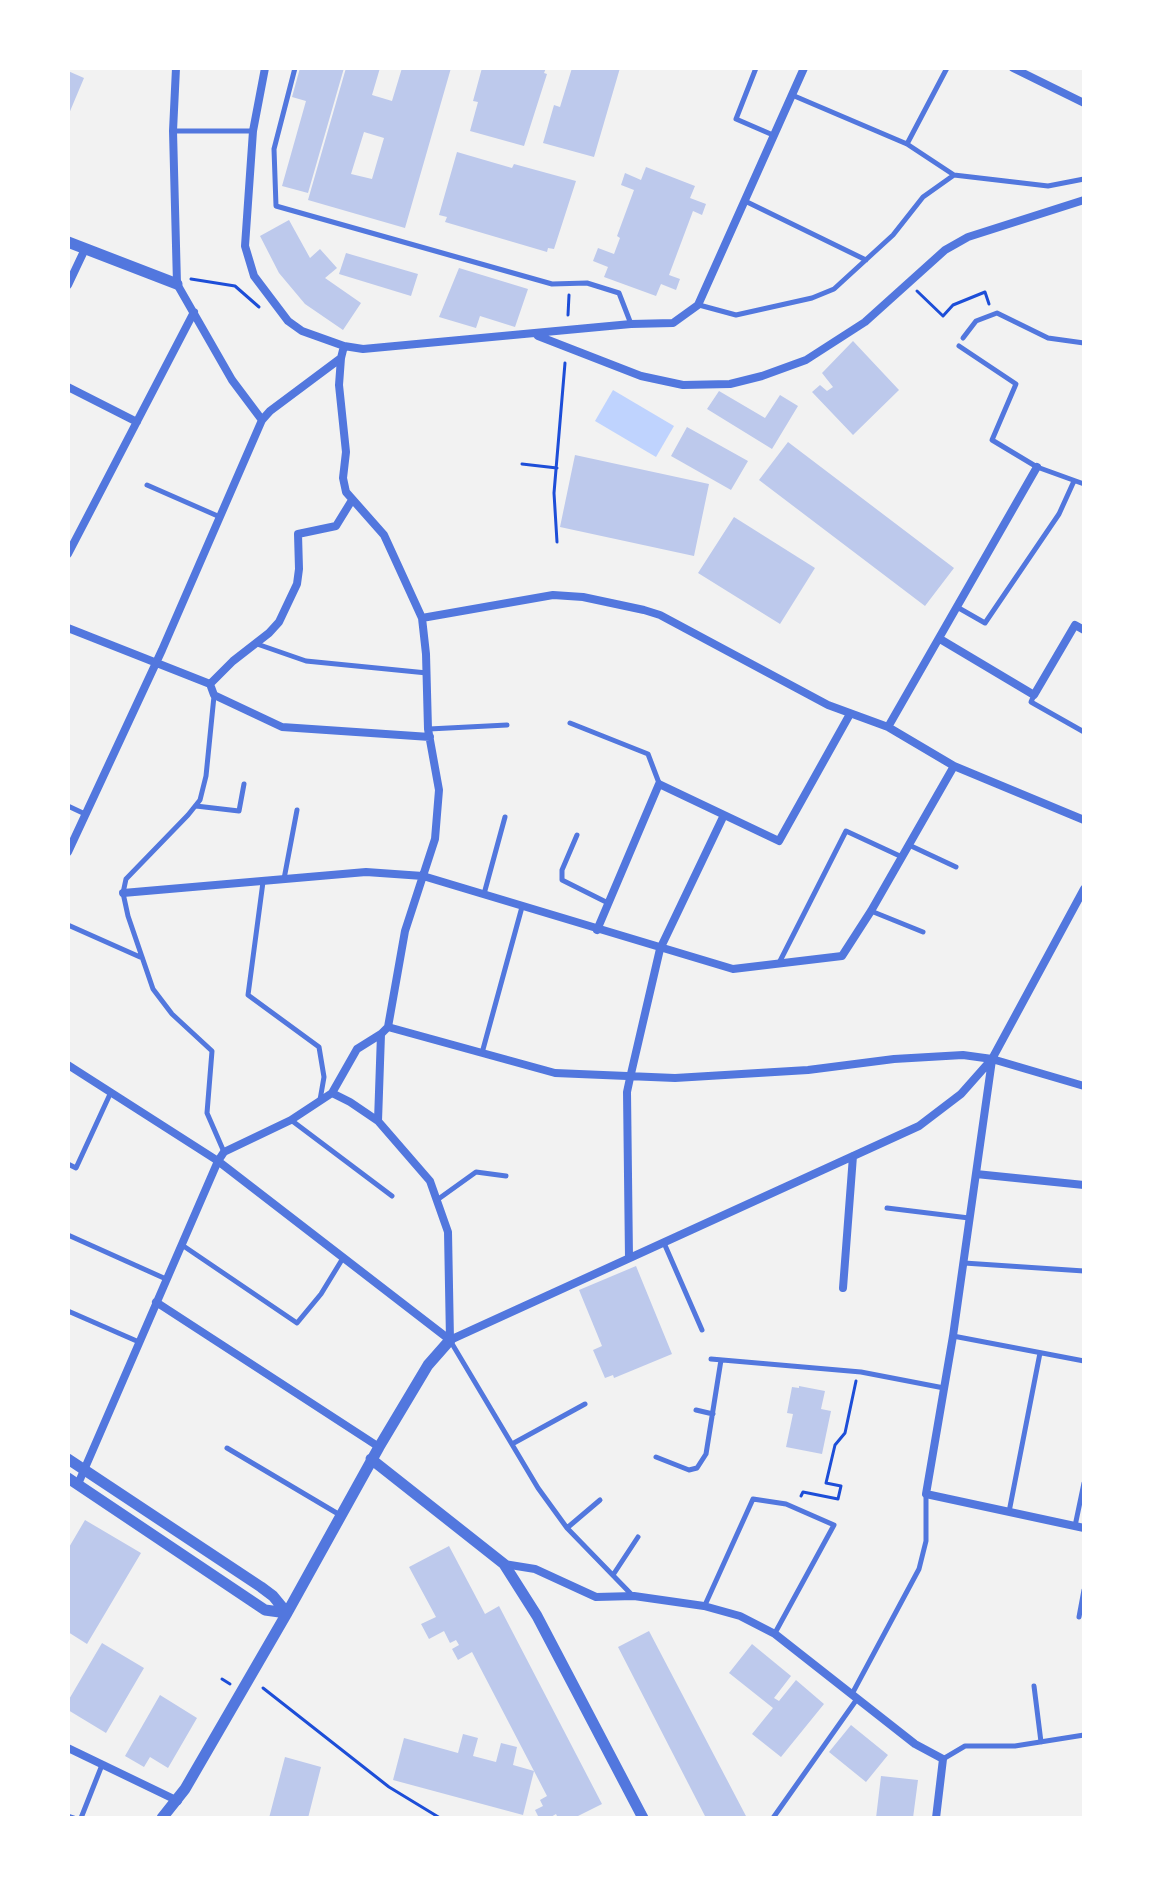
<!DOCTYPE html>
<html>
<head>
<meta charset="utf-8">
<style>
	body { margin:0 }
	#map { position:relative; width:1152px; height:1886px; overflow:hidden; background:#f2f2f2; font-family:Literata,serif }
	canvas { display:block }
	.frame { position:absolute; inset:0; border:70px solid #fff; pointer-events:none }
</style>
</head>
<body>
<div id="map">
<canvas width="1152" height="1886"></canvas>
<div class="frame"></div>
</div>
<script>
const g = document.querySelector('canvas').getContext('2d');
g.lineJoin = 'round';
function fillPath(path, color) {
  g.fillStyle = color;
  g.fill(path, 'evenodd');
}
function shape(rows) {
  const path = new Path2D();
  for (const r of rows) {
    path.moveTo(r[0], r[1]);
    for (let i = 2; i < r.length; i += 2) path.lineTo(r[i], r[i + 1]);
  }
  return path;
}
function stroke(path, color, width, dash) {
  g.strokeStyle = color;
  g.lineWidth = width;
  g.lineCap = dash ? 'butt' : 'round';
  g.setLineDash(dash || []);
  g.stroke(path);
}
fillPath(shape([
	[613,390,674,426,656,457,595,421]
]), '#bfd3fe');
fillPath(shape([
	[300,68,344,68,308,193,282,186,306,101,292,97],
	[346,68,380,68,372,95,392,101,402,68,451,68,405,228,308,200],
	[364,132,384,138,372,179,351,174],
	[482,68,546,68,544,73,547,74,524,146,470,131,478,102,473,101],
	[572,68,620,68,594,157,543,143,554,105,560,107],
	[68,71,84,78,68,116],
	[457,152,512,168,514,164,576,181,554,249,548,248,547,252,445,222,447,217,439,215],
	[646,167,695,186,690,198,706,204,702,215,693,211,669,275,680,279,676,290,661,284,656,296,604,277,608,267,593,261,598,248,614,254,620,238,617,236,634,190,621,185,625,173,641,180],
	[289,220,310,258,320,249,337,268,325,278,361,303,343,330,305,304,279,273,260,236],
	[346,253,418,274,411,296,339,274],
	[459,268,528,289,515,327,480,316,476,328,439,317],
	[853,341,899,390,853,435,812,392,820,385,827,391,833,387,822,373],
	[719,391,765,418,780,395,798,406,772,449,707,409],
	[687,427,748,461,731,490,671,456],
	[788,442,954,568,925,606,759,480],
	[575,455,709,484,694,556,560,527],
	[734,517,815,568,780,624,698,573],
	[636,1266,672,1354,614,1378,613,1375,605,1378,593,1350,602,1346,579,1290],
	[799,1386,825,1391,821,1409,831,1411,822,1454,786,1447,793,1414,787,1413,792,1387,799,1388],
	[85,1520,141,1553,87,1644,68,1632,68,1549],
	[449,1546,485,1614,499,1606,602,1804,574,1818,558,1818,556,1814,549,1818,539,1818,535,1810,543,1806,540,1800,547,1796,534,1771,523,1815,393,1780,404,1738,458,1753,463,1734,478,1738,473,1756,496,1762,501,1743,517,1747,513,1765,534,1771,472,1652,458,1660,452,1649,459,1645,456,1640,450,1643,444,1631,429,1639,421,1624,436,1617,409,1567],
	[649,1631,747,1818,706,1818,618,1647],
	[102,1643,144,1668,106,1733,68,1710,68,1701],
	[752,1644,791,1676,774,1698,779,1701,796,1680,824,1704,781,1757,752,1734,773,1708,729,1673],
	[160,1695,197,1718,168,1768,150,1757,144,1767,125,1756],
	[851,1725,888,1755,866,1782,829,1752],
	[285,1757,321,1767,308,1818,269,1818],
	[881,1776,918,1780,913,1818,876,1818]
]), '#bdc9ec');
stroke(shape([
	[191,279,235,286,259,307],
	[917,291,943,316,953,305,985,292,989,304],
	[568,315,569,295],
	[522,464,557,468],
	[557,542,554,493,565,363],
	[801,1496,803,1492,838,1499,841,1486,826,1483,835,1445,845,1433,856,1381],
	[222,1679,230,1684],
	[263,1688,389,1787,440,1818]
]), '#1d4ed8', 3);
stroke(shape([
	[295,68,274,149,276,206,552,284,587,283,619,293,631,324],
	[756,68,736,119,773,135],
	[792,95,907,144,954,175],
	[174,131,253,131],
	[907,144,947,68],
	[745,201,866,260],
	[699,305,736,315,812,298,834,289,893,235,923,197,954,175,1048,186,1084,179],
	[963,338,976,321,997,313,1048,338,1084,343],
	[959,346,1016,384,992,440,1037,467,1084,484],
	[147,485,220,517],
	[957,607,985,623,1059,514,1074,481],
	[257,644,306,661,427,673],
	[1034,695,1031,702,1084,732],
	[214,696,206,776,200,800,188,815,126,879,123,893,128,916,153,989,172,1014,212,1051,207,1113,224,1152],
	[570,723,648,754,659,783],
	[429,729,507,725],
	[68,806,85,814],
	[196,806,239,811,244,784],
	[577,835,562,870,562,880,608,903],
	[909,845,956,867],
	[284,879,297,810],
	[263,882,248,995,319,1047,324,1077,320,1100],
	[484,894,505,817],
	[871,911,923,932],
	[68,925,140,957],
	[779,963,846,831,902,857],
	[482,1053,522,907],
	[291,1120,392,1196],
	[68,1164,76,1168,111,1092],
	[437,1200,476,1172,506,1176],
	[887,1208,969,1218],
	[68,1235,166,1279],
	[664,1243,702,1330],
	[182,1245,297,1323,321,1294,343,1258],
	[964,1263,1084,1271],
	[68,1311,139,1342],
	[953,1336,1084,1361],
	[451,1342,538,1488,567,1528,633,1596],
	[711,1359,861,1372,944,1388],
	[696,1410,713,1414],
	[512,1444,585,1404],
	[227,1448,340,1515],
	[656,1457,689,1470,697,1468,706,1454,721,1360],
	[1009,1512,1040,1353],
	[1075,1526,1084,1483],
	[567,1528,600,1500],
	[613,1575,638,1537],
	[705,1605,753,1499,786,1504,834,1525,775,1633],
	[1079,1617,1084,1590],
	[1034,1686,1041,1742],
	[852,1694,919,1569,926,1541,926,1494],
	[943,1759,965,1746,1015,1746,1084,1735],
	[68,1816,74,1818],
	[81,1818,102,1765],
	[773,1818,857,1699]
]), '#5277de', 5);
stroke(shape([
	[176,68,173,131,177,284,232,380,262,420],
	[265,68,253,131,245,246,254,276,288,321,302,331,344,346],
	[1013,68,1084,103],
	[68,285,85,249],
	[538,336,641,376,683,385,730,384,762,376,806,360,865,322,945,250,968,237,1084,200],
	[341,358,339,385,346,452,343,478,346,492,384,535,422,618,426,654,428,729,439,790,435,839,405,931,388,1027,381,1034,378,1121,430,1181,448,1232,450,1340],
	[68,387,137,422],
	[68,554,194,312],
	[422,618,553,595,583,597,644,610,660,615,828,705,888,727,954,766,1084,820],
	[68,628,210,684,214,695,282,727,430,737],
	[940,639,1034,695,1075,625,1084,630],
	[210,684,233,661,269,633,279,622,297,584,299,569,298,534,336,526,352,500],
	[888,727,1037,467],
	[68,852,162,650,262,420,270,411,341,358,344,346,363,349,631,324,673,323,698,305,804,68],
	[123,893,366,872,423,876,733,969,842,956,871,911,954,766],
	[597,930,659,784,779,841,850,714],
	[388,1027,555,1073,675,1078,808,1070,894,1059,963,1055,992,1059,1084,1086],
	[992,1060,953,1336,926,1494,1084,1528],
	[68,1065,218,1161,450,1340],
	[332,1093,350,1102,378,1121],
	[976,1174,1084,1185],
	[629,1258,627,1092,630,1078,660,949,724,815],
	[843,1288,853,1156],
	[156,1302,379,1447],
	[450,1340,919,1126,961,1094,992,1059,1084,889],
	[78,1484,218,1161,224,1152,291,1120,332,1093,357,1049,381,1034],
	[504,1564,535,1569,596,1597,634,1596,704,1606,740,1616,775,1634,915,1744,943,1759,936,1818],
	[68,1748,178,1801]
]), '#5277de', 8);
stroke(shape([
	[68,242,177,284],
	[68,1459,261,1587,273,1596,287,1613],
	[371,1459,504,1564,537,1616,643,1818],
	[68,1478,265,1610,287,1613],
	[162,1818,185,1789,287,1613,379,1447,428,1365,450,1340]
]), '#5277de', 11);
</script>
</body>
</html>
